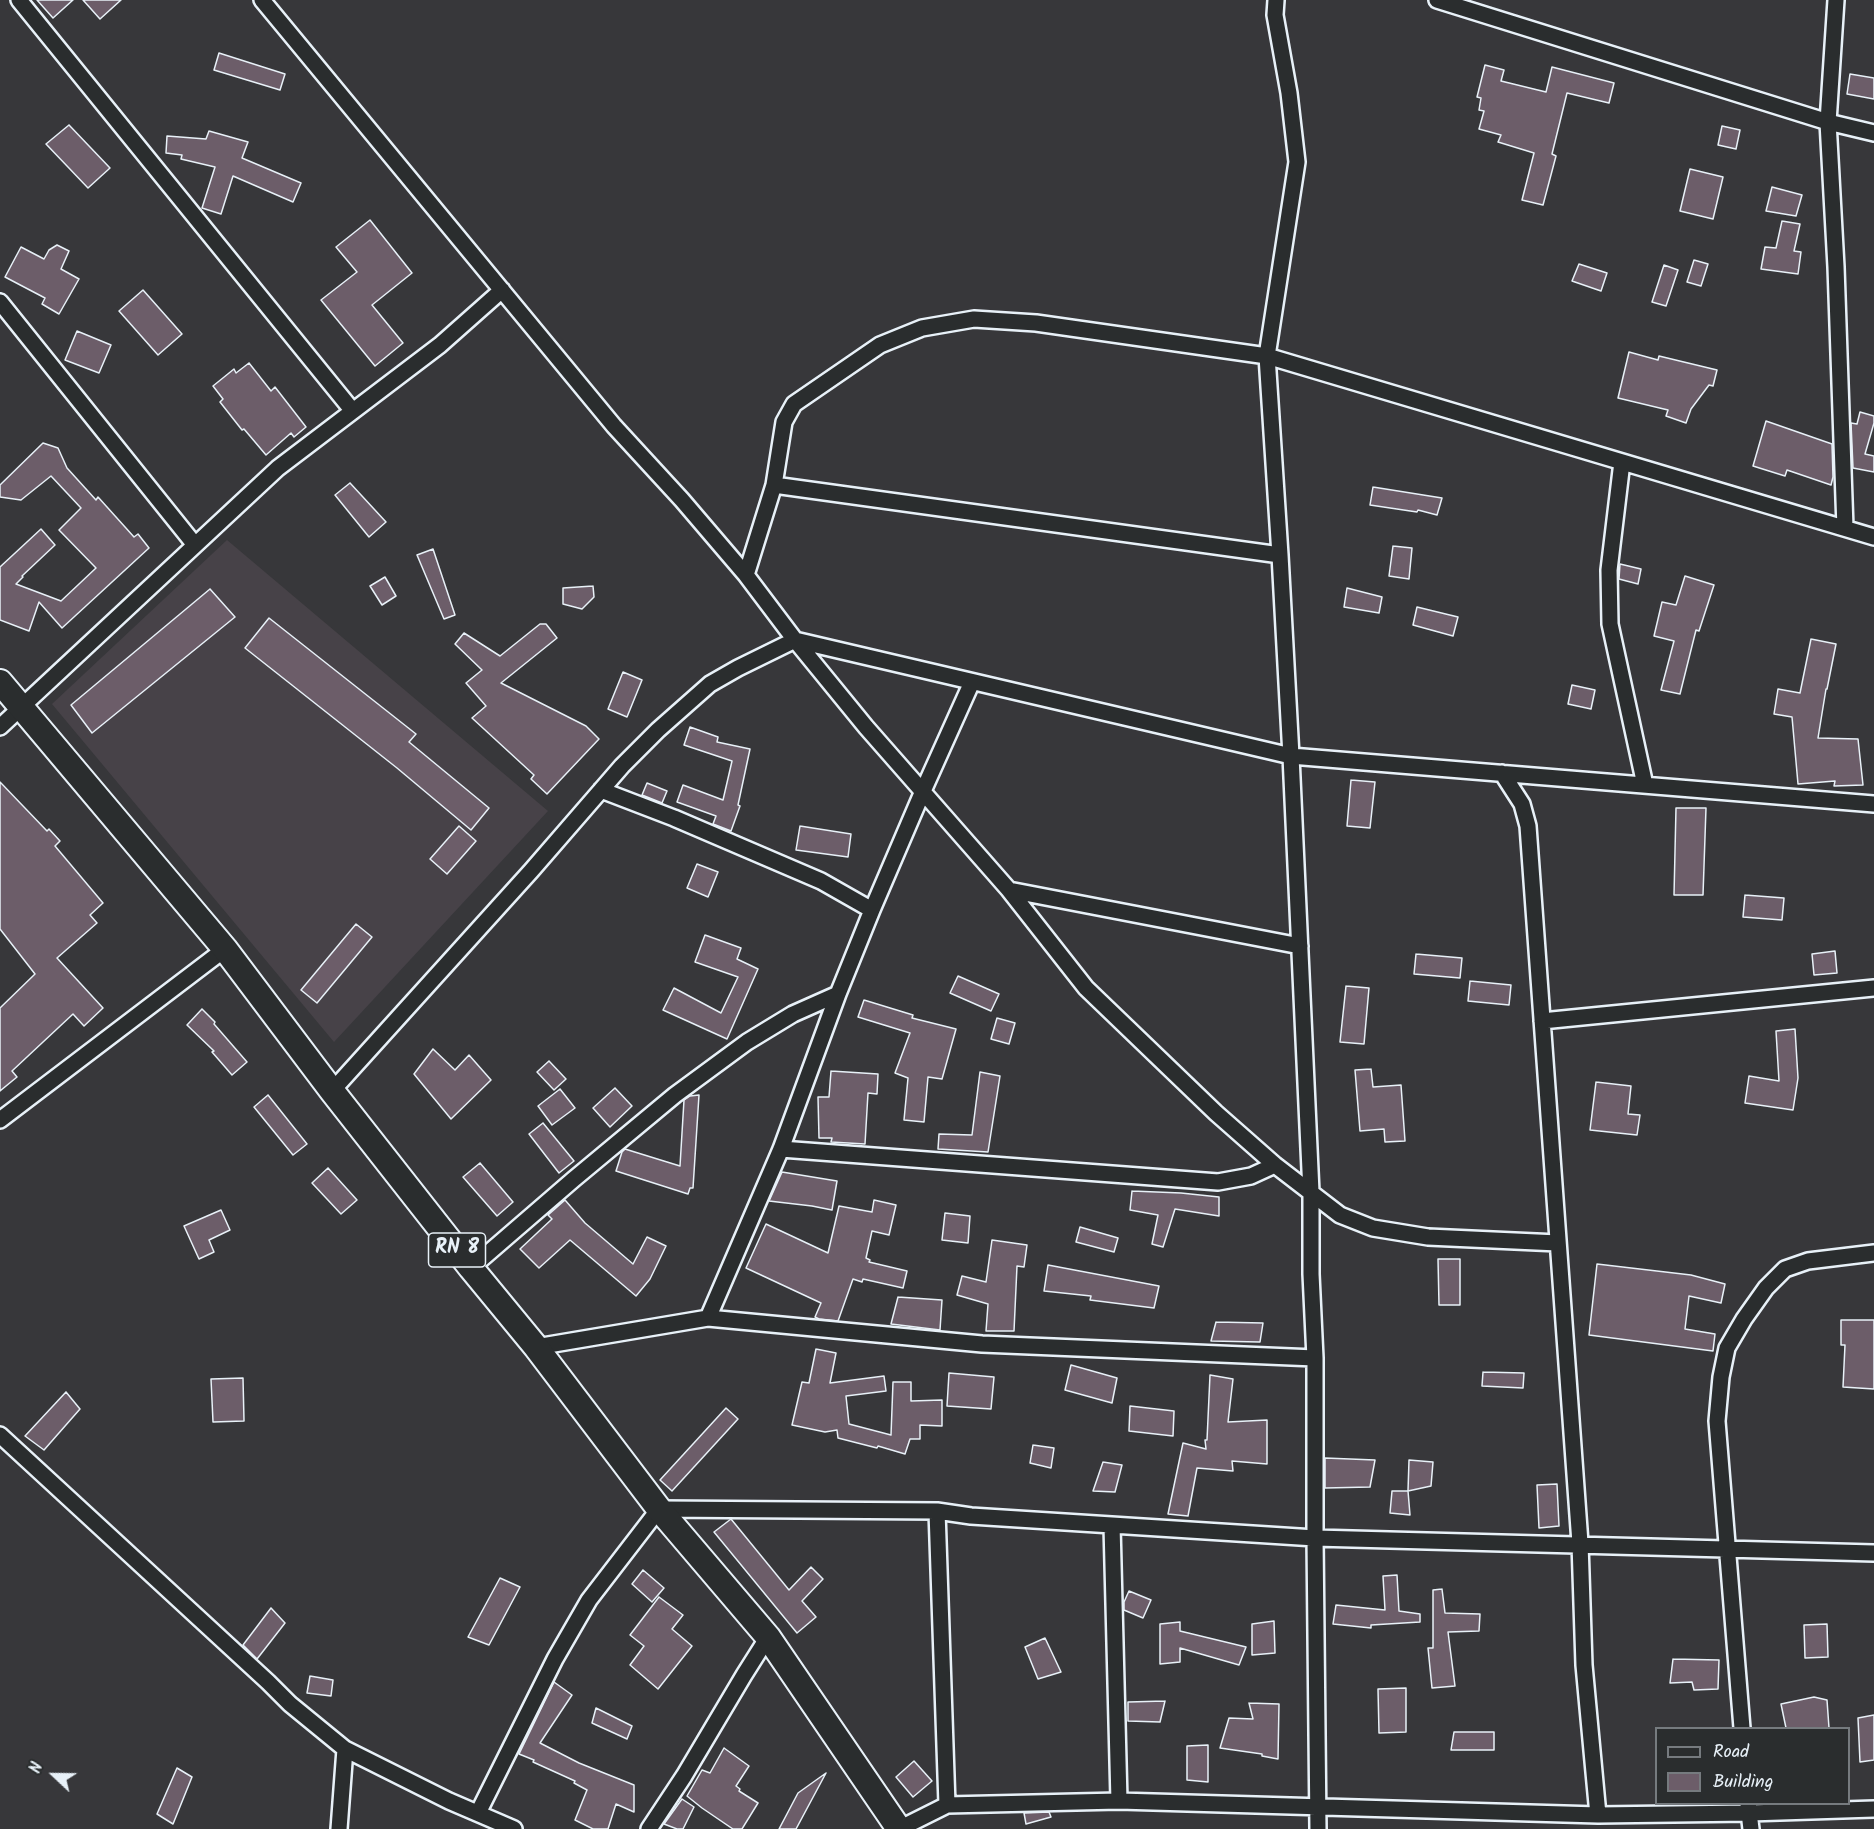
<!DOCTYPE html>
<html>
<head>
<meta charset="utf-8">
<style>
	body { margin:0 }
	#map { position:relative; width:1874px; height:1829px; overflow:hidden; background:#37373a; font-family:Kalam,sans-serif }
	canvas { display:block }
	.legend { position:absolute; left:1655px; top:1727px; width:195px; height:78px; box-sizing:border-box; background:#2a2d2e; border:2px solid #767b7f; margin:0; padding:8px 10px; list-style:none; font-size:18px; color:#e8f1f8 }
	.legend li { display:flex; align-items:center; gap:12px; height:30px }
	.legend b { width:30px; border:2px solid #767b7f }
	.north { position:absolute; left:24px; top:1745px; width:60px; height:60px; -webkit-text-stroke:4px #2a2d2e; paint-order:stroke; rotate:292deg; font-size:16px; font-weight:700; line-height:24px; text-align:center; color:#e8f1f8 }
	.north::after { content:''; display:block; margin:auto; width:21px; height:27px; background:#e8f1f8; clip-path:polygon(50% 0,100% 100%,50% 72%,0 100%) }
</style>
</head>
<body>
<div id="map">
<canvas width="1874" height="1829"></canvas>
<ul class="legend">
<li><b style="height:8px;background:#2a2d2e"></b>Road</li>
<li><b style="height:16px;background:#6c5d69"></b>Building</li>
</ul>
<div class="north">N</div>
</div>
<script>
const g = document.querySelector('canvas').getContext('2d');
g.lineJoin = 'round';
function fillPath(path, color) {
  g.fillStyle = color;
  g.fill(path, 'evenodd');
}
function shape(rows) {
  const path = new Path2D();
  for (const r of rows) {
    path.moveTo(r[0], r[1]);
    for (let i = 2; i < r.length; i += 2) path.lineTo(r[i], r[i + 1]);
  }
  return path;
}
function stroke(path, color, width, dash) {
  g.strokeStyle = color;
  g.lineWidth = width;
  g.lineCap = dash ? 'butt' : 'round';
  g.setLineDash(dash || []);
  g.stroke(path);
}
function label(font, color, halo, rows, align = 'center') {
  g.font = font + ' Kalam,sans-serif';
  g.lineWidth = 4.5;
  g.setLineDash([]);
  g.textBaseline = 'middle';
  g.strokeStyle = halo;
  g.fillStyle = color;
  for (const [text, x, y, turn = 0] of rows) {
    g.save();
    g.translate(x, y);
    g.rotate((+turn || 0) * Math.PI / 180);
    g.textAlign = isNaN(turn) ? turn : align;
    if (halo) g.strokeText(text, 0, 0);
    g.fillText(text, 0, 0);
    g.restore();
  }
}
fillPath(shape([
	[227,540,548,811,334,1042,52,704]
]), '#474248');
const building = shape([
	[37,0,73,0,53,18,37,0],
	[83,0,121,0,100,19,83,0],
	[219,53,285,74,280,90,214,70,219,53],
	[1485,65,1504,70,1501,81,1546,92,1552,67,1614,83,1609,103,1567,93,1552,154,1556,156,1543,205,1522,200,1534,153,1498,142,1501,135,1479,129,1484,111,1479,110,1481,98,1477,97,1485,65],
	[1850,74,1874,78,1874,99,1847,94,1850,74],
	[69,125,110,168,88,188,46,144,69,125],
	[1722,126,1740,130,1736,149,1718,145,1722,126],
	[209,131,248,142,242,158,301,183,293,202,233,176,221,214,202,208,215,167,181,159,182,155,166,153,167,136,206,139,209,131],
	[1690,169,1723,177,1713,219,1680,211,1690,169],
	[1772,187,1802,195,1796,216,1766,211,1772,187],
	[370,220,412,273,372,305,403,343,375,366,321,300,357,272,336,247,370,220],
	[1782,221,1800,224,1794,251,1801,252,1798,274,1761,269,1765,247,1776,248,1782,221],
	[57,245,69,251,61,269,79,279,59,314,42,304,45,298,5,277,21,247,44,259,49,250,57,245],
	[1694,260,1708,264,1701,286,1687,282,1694,260],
	[1579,264,1607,273,1601,291,1572,281,1579,264],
	[1664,265,1678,270,1666,306,1652,302,1664,265],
	[143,290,182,334,158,355,119,311,143,290],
	[77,331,111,345,99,373,65,360,77,331],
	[1629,352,1658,360,1659,356,1717,370,1713,386,1709,385,1691,409,1686,423,1666,416,1668,410,1618,398,1629,352],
	[249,363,271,391,275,387,306,427,294,437,291,433,266,455,244,429,242,430,220,402,223,399,213,386,234,369,236,373,249,363],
	[1860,412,1874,416,1874,423,1865,454,1874,456,1874,472,1853,468,1851,423,1857,424,1860,412],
	[1766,421,1832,444,1833,477,1831,485,1787,470,1785,476,1753,466,1766,421],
	[43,443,58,448,67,468,96,500,98,497,134,537,138,534,149,548,62,628,39,602,29,631,0,620,0,567,41,529,55,545,22,576,23,577,16,584,61,601,96,568,59,530,81,508,51,476,21,500,0,497,0,485,43,443],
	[350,483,386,522,369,537,335,495,350,483],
	[1373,487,1442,498,1437,515,1418,510,1417,512,1370,505,1373,487],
	[1393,546,1412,548,1409,579,1389,576,1393,546],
	[433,549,455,615,444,619,417,555,433,549],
	[1620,564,1641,569,1638,584,1619,579,1620,564],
	[1685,576,1714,585,1699,631,1696,630,1680,694,1661,690,1674,641,1654,636,1662,602,1676,605,1685,576],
	[385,577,396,596,382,605,370,586,385,577],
	[593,586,594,597,582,609,563,604,563,588,593,586],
	[1347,588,1382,597,1379,613,1344,607,1347,588],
	[210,589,235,617,92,733,71,705,210,589],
	[1417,607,1458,617,1453,636,1413,625,1417,607],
	[269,618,416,734,409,742,489,808,471,830,397,768,245,648,269,618],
	[540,624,546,624,557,638,501,683,586,726,599,739,547,794,531,779,534,775,472,718,486,706,466,683,482,670,455,644,464,633,500,656,540,624],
	[1811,639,1836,644,1827,689,1826,689,1818,738,1858,739,1863,785,1834,786,1835,781,1798,784,1792,717,1774,714,1778,689,1800,693,1811,639],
	[623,672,642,680,627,717,608,709,623,672],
	[1572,685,1595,690,1591,709,1568,704,1572,685],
	[690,727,718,737,717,742,750,749,738,805,740,806,731,831,713,824,716,816,677,802,683,785,723,800,732,761,684,745,690,727],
	[1351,780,1375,782,1370,828,1347,826,1351,780],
	[0,782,47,831,49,829,60,841,55,846,103,903,90,915,97,923,57,958,103,1008,84,1026,73,1014,12,1071,17,1077,0,1091,0,1008,35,974,0,929,0,782],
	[647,783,667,791,662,803,642,795,647,783],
	[1676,808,1706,808,1703,895,1674,895,1676,808],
	[459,826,476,841,447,874,430,859,459,826],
	[800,826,851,834,848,857,796,850,800,826],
	[697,864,718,872,708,897,687,888,697,864],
	[1745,895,1784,898,1782,920,1743,917,1745,895],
	[356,924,372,937,317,1003,301,990,356,924],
	[705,935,741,948,737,959,758,969,727,1039,663,1010,674,988,721,1013,738,977,695,962,705,935],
	[1835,951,1837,973,1814,975,1812,954,1835,951],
	[1416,954,1462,958,1460,978,1414,974,1416,954],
	[958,976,999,994,991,1011,950,993,958,976],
	[1470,981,1511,985,1509,1005,1468,1001,1470,981],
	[1346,986,1369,988,1364,1044,1340,1042,1346,986],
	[864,1000,913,1015,912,1018,956,1029,942,1079,928,1077,924,1122,904,1120,908,1078,895,1073,910,1033,858,1017,864,1000],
	[202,1009,215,1022,214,1024,247,1062,232,1075,212,1052,214,1051,187,1025,202,1009],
	[997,1018,1015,1023,1009,1044,991,1039,997,1018],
	[1795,1029,1798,1078,1793,1110,1745,1103,1749,1076,1779,1081,1776,1031,1795,1029],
	[433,1049,455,1070,469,1055,491,1080,451,1119,414,1074,433,1049],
	[549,1061,566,1079,554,1090,537,1072,549,1061],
	[1371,1069,1373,1087,1401,1085,1405,1141,1385,1142,1384,1129,1360,1131,1355,1070,1371,1069],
	[831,1071,878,1074,877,1094,868,1093,865,1144,831,1142,832,1138,819,1138,818,1097,829,1097,831,1071],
	[980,1072,1000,1076,988,1152,938,1149,939,1134,972,1135,980,1072],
	[1596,1082,1631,1086,1628,1114,1640,1115,1637,1135,1590,1130,1596,1082],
	[615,1088,632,1106,610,1127,593,1108,615,1088],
	[560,1089,575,1108,552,1125,538,1106,560,1089],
	[268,1095,307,1144,293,1155,254,1107,268,1095],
	[699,1095,693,1188,690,1188,688,1194,616,1171,622,1152,625,1149,680,1166,684,1100,690,1096,699,1095],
	[543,1123,574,1161,559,1173,529,1134,543,1123],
	[480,1163,513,1202,497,1216,463,1177,480,1163],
	[328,1168,357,1200,341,1214,312,1183,328,1168],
	[782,1172,837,1181,832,1210,812,1206,769,1201,782,1172],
	[1132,1191,1181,1193,1219,1197,1219,1216,1175,1209,1163,1247,1152,1244,1158,1215,1130,1210,1132,1191],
	[565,1200,585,1223,633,1264,647,1237,666,1246,650,1279,636,1296,570,1240,539,1268,520,1249,552,1219,548,1215,565,1200],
	[874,1200,896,1205,889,1235,872,1231,866,1258,870,1260,869,1262,907,1271,903,1288,863,1279,862,1282,853,1279,838,1321,819,1319,815,1317,821,1303,746,1268,766,1224,828,1253,839,1206,872,1212,874,1200],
	[221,1210,230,1230,209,1240,214,1252,199,1259,184,1226,221,1210],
	[945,1213,970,1216,968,1243,942,1240,945,1213],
	[1080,1227,1118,1238,1114,1252,1076,1242,1080,1227],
	[992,1240,1027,1245,1024,1267,1017,1266,1014,1331,986,1331,988,1304,957,1295,962,1276,986,1282,992,1240],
	[1438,1259,1460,1259,1460,1305,1439,1305,1438,1259],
	[1597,1264,1691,1275,1725,1284,1721,1303,1689,1296,1685,1329,1715,1334,1713,1351,1589,1335,1597,1264],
	[1048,1265,1159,1286,1154,1308,1090,1300,1091,1296,1044,1291,1048,1265],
	[898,1297,942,1300,940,1330,891,1324,898,1297],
	[1841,1320,1874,1320,1874,1389,1843,1387,1845,1345,1841,1345,1841,1320],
	[1216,1322,1263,1323,1260,1342,1211,1341,1216,1322],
	[816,1349,836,1353,830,1383,884,1376,886,1391,846,1396,849,1424,891,1435,893,1382,911,1382,911,1401,942,1400,942,1426,920,1425,920,1439,910,1439,905,1454,878,1446,877,1448,838,1438,837,1430,825,1432,792,1425,802,1382,809,1383,816,1349],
	[1071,1365,1117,1378,1112,1403,1065,1390,1071,1365],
	[1483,1372,1524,1373,1523,1388,1482,1386,1483,1372],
	[949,1373,994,1377,991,1409,947,1406,949,1373],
	[1210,1375,1233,1379,1228,1422,1267,1420,1267,1464,1232,1461,1233,1471,1197,1468,1188,1516,1168,1514,1183,1443,1206,1449,1205,1440,1207,1440,1210,1375],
	[243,1378,244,1421,213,1422,211,1379,243,1378],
	[66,1392,80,1409,44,1450,25,1436,66,1392],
	[1130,1406,1174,1411,1173,1436,1129,1431,1130,1406],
	[726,1408,738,1419,672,1491,660,1480,726,1408],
	[1033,1445,1054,1448,1051,1468,1030,1463,1033,1445],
	[1325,1458,1375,1460,1370,1487,1325,1488,1325,1458],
	[1409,1460,1433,1462,1431,1486,1408,1491,1409,1460],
	[1103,1462,1122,1465,1115,1492,1093,1491,1103,1462],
	[1557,1484,1559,1526,1539,1528,1537,1485,1557,1484],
	[1392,1491,1408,1491,1410,1515,1390,1513,1392,1491],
	[731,1519,789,1590,811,1567,823,1579,802,1601,816,1617,797,1633,714,1532,731,1519],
	[643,1570,664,1588,652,1602,632,1584,643,1570],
	[1397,1575,1399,1611,1420,1614,1420,1622,1371,1625,1371,1628,1333,1624,1336,1605,1385,1610,1383,1576,1397,1575],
	[500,1578,520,1587,489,1645,468,1637,500,1578],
	[1442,1589,1445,1613,1480,1614,1479,1631,1448,1632,1455,1686,1432,1688,1428,1648,1433,1648,1433,1590,1442,1589],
	[1129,1591,1151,1600,1143,1618,1124,1610,1124,1602,1129,1591],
	[659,1597,683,1615,672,1629,692,1646,658,1689,630,1665,644,1646,630,1635,659,1597],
	[271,1608,285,1623,257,1659,243,1645,271,1608],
	[1274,1621,1275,1653,1252,1655,1252,1624,1274,1621],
	[1180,1622,1180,1631,1246,1647,1239,1665,1180,1648,1180,1662,1160,1664,1160,1624,1180,1622],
	[1827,1624,1828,1657,1805,1658,1804,1625,1827,1624],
	[1045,1638,1061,1672,1038,1679,1025,1647,1045,1638],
	[1673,1659,1719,1660,1718,1689,1694,1690,1692,1682,1670,1683,1673,1659],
	[310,1676,333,1680,331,1696,307,1693,310,1676],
	[554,1682,572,1695,540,1743,579,1763,634,1785,634,1812,616,1804,608,1829,593,1829,575,1820,587,1790,574,1783,575,1781,533,1762,534,1760,519,1754,554,1682],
	[1406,1688,1406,1732,1379,1733,1378,1689,1406,1688],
	[1814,1697,1827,1700,1829,1728,1786,1728,1781,1704,1814,1697],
	[1165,1701,1160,1722,1128,1721,1128,1702,1165,1701],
	[1249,1703,1279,1704,1278,1759,1262,1756,1262,1754,1220,1748,1229,1718,1253,1719,1249,1703],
	[596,1708,632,1726,627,1739,592,1723,596,1708],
	[1874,1715,1874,1760,1860,1762,1858,1718,1874,1715],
	[1454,1732,1494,1732,1494,1750,1451,1750,1454,1732],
	[1208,1745,1208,1782,1187,1780,1187,1746,1208,1745],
	[724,1748,749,1766,736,1786,740,1789,739,1791,758,1803,742,1829,733,1829,702,1808,687,1796,702,1770,710,1773,724,1748],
	[914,1761,932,1781,913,1797,896,1777,914,1761],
	[177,1768,192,1777,173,1824,157,1814,177,1768],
	[826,1773,796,1829,779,1829,798,1793,826,1773],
	[682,1799,694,1807,683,1829,677,1829,664,1824,682,1799],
	[1049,1812,1051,1817,1026,1824,1024,1813,1049,1812]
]);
fillPath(building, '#6c5d69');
stroke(building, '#e8f1f8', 1.5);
const minor = shape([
	[19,0,352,410],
	[262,0,614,426,682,500,746,575,795,640,866,727,1009,890,1086,988,1216,1113,1275,1165,1340,1215,1373,1228,1428,1237,1558,1243],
	[1276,0,1275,15,1289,93,1297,162,1267,356,1280,555,1291,756,1311,1192,1311,1274,1315,1358,1315,1538,1318,1829],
	[1437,0,1828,122,1874,133],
	[1836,0,1828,122,1836,267,1845,528],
	[0,302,195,545],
	[1622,462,1609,570,1610,624,1645,785],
	[774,485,1280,555],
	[746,575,774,485,784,422,794,404,880,345,922,328,974,319,1036,323,1267,356,1874,537],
	[0,727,278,468,440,345,502,290],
	[1502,773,1522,804,1528,826,1580,1543,1584,1665,1598,1815],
	[601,790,674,818,821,881,872,910],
	[1009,890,1300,946],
	[1542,1021,1874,988],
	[332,1091,531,871,622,766,658,730,710,684,738,668,795,640,1291,756,1874,804],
	[0,1120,225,949],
	[781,1149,1218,1182,1251,1176,1275,1165],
	[471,1268,574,1179,675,1095,747,1042,793,1014,838,994],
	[708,1318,781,1149,838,994,872,910,923,791,972,682],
	[536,1347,708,1318,982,1344,1315,1358],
	[0,1435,268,1682,290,1704,345,1749,449,1801,514,1829],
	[937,1511,947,1805],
	[1112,1525,1119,1801],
	[1742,1728,1717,1421,1721,1377,1727,1348,1744,1319,1766,1288,1785,1269,1808,1261,1874,1253],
	[1748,1804,1751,1829],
	[478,1813,555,1659,589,1600,659,1509,937,1511,971,1516,1315,1538,1874,1553],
	[339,1829,345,1749],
	[649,1829,684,1776,744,1675,768,1637],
	[899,1829,947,1805,1119,1801,1598,1815,1749,1813,1874,1809]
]);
const primary = shape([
	[0,682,225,949,332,1091,471,1268,536,1347,659,1509,768,1637,899,1829]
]);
stroke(minor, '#e8f1f8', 20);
stroke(primary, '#e8f1f8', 28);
stroke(minor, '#2a2d2e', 15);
stroke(primary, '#2a2d2e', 24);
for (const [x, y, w] of [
	[457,1250,57]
]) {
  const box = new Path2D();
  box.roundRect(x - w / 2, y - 17, w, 34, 4.5);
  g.fillStyle = '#2a2d2e';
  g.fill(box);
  stroke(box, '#e8f1f8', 1.5);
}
label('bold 20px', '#e8f1f8', null, [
	["RN 8",457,1250]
]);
</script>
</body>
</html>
